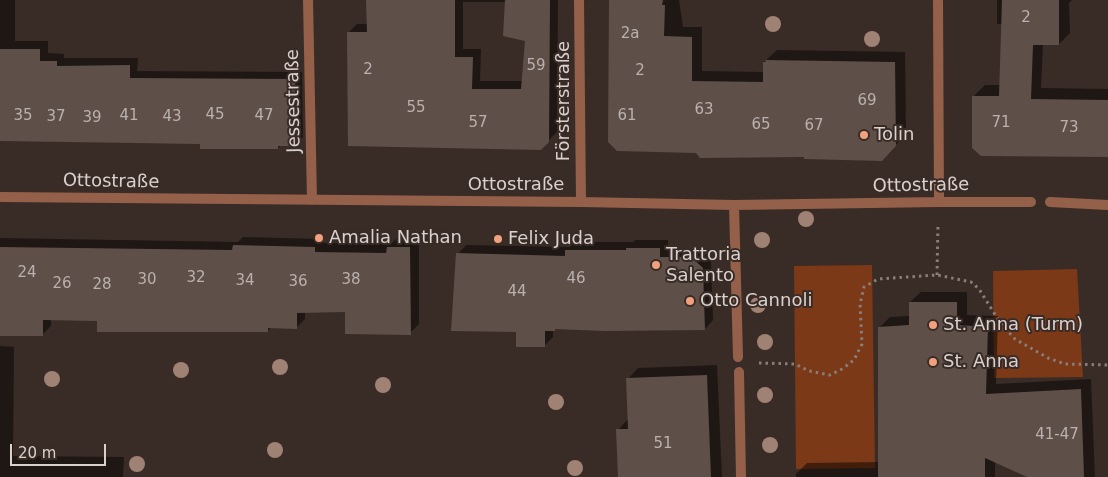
<!DOCTYPE html>
<html>
<head>
<meta charset="utf-8">
<style>
	body { margin:0 }
	#map { position:relative; width:1108px; height:477px; overflow:hidden; background:#392c26; font-family:"DejaVu Sans",sans-serif }
	canvas { display:block }
	.scale { position:absolute; left:10px; top:444px; width:96px; height:22px; box-sizing:border-box; border:2px solid #dad1ce; border-top:0; padding-left:6px; font-size:15px; line-height:18px; white-space:nowrap; color:#dad1ce; -webkit-text-stroke:4px #392c26; paint-order:stroke }
</style>
</head>
<body>
<div id="map">
<canvas width="1108" height="477"></canvas>
<div class="scale">20 m</div>
</div>
<script>
const g = document.querySelector('canvas').getContext('2d');
g.lineJoin = 'round';
function fillPath(path, color) {
  g.fillStyle = color;
  g.fill(path, 'evenodd');
}
function shape(rows) {
  const path = new Path2D();
  for (const r of rows) {
    path.moveTo(r[0], r[1]);
    for (let i = 2; i < r.length; i += 2) path.lineTo(r[i], r[i + 1]);
  }
  return path;
}
function stroke(path, color, width, dash) {
  g.strokeStyle = color;
  g.lineWidth = width;
  g.lineCap = dash ? 'butt' : 'round';
  g.setLineDash(dash || []);
  g.stroke(path);
}
function label(font, color, halo, rows, align = 'center') {
  g.font = font + ' "DejaVu Sans",sans-serif';
  g.lineWidth = 4;
  g.setLineDash([]);
  g.textBaseline = 'middle';
  g.strokeStyle = halo;
  g.fillStyle = color;
  for (const [text, x, y, turn = 0] of rows) {
    g.save();
    g.translate(x, y);
    g.rotate((+turn || 0) * Math.PI / 180);
    g.textAlign = isNaN(turn) ? turn : align;
    if (halo) g.strokeText(text, 0, 0);
    g.fillText(text, 0, 0);
    g.restore();
  }
}
fillPath(shape([
	[872,265,875,468,796,469,794,266],
	[1077,269,1083,377,994,378,993,271]
]), '#7b3918');
fillPath(shape([
	[0,0,15,0,15,41,48,41,48,53,64,54,64,58,138,58,137,71,302,72,303,137,295,145,281,145,278,148,201,143,0,140],
	[368,0,558,0,557,132,540,149,349,32,357,24,368,24],
	[463,2,506,2,526,40,523,81,480,81,481,49,463,49],
	[610,0,679,0,683,27,702,27,702,71,764,72,764,62,777,50,905,52,906,135,881,159,805,156,700,156],
	[997,0,1072,0,1069,3,1070,33,1059,44,1043,44,1041,88,1108,89,1108,156,974,96,985,85,1001,85,1003,24,997,24],
	[243,237,323,239,323,243,391,244,397,238,419,239,419,324,410,333,347,311,305,311,305,319,296,328,271,327,268,331,98,320,51,319,51,326,42,335,0,335,0,238,238,242],
	[635,240,668,240,668,249,699,249,711,260,713,320,705,329,556,328,553,330,553,337,544,346,517,330,458,254,466,245,570,247,575,242,633,242],
	[921,292,967,292,967,315,998,316,996,384,1091,379,1095,477,1030,477,995,461,995,477,796,477,796,474,807,463,879,462,880,327,890,317,910,316,910,302],
	[0,346,14,347,13,456,124,457,123,477,0,477],
	[717,365,722,477,619,477,618,430,628,419,628,379,638,368]
]), '#0007');
fillPath(shape([
	[366,0,455,0,455,57,473,57,472,89,521,89,525,41,503,36,505,0,550,0,549,142,541,150,348,146,347,32,367,32],
	[609,0,663,0,662,5,665,5,664,36,692,37,692,81,763,82,763,62,766,62,765,60,895,62,896,146,882,161,804,159,804,157,700,158,696,153,617,151,608,142],
	[1002,0,1059,0,1059,45,1033,45,1031,99,1108,100,1108,157,981,156,972,148,972,96,999,96],
	[0,49,40,49,40,61,57,61,57,66,130,65,130,78,295,79,296,146,278,146,278,149,200,149,200,144,0,141],
	[233,245,315,247,315,252,386,253,387,247,410,247,411,335,345,334,345,312,297,313,297,329,268,328,268,332,97,332,97,321,43,320,43,336,0,336,0,247,232,250],
	[626,248,660,248,660,257,691,257,703,268,705,330,605,331,555,329,555,331,545,331,545,347,516,347,516,332,451,331,456,253,565,256,565,250,626,250],
	[909,302,957,302,957,325,988,327,986,394,1081,389,1084,477,1027,477,985,458,985,477,878,477,878,327,909,325],
	[707,375,711,477,618,477,616,429,628,429,626,378]
]), '#5e4f49');
stroke(shape([
	[937,275,938,223],
	[759,363,795,364,809,371,830,375,842,369,854,360,862,344,860,304,864,287,878,279,937,275,971,282,979,289,1001,324,1015,339,1048,358,1065,364,1108,365]
]), '#897e79', 3, [2.5, 4]);
stroke(shape([
	[308,0,312,200],
	[579,0,581,202],
	[938,0,939,202],
	[0,197,581,202,734,205,939,202,1031,202],
	[1050,202,1108,205],
	[734,205,738,357],
	[739,372,741,477]
]), '#956049', 10);
g.fillStyle = '#a08275';
for (const [x, y] of [
	[773,24],
	[872,39],
	[806,219],
	[762,240],
	[758,305],
	[765,342],
	[280,367],
	[181,370],
	[52,379],
	[383,385],
	[765,395],
	[556,402],
	[770,445],
	[275,450],
	[137,464],
	[575,468]
]) {
  g.beginPath();
  g.arc(x, y, 8, 0, 2 * Math.PI);
  g.fill();
}
for (const [x, y, r, color] of [
	[864,135,5,"#f2a17e"],
	[319,238,5,"#f2a17e"],
	[498,239,5,"#f2a17e"],
	[656,265,5,"#f2a17e"],
	[690,301,5,"#f2a17e"],
	[933,325,5,"#f2a17e"],
	[933,362,5,"#f2a17e"]
]) {
  const dot = new Path2D();
  dot.arc(x, y, r, 0, 2 * Math.PI);
  g.fillStyle = color;
  g.fill(dot);
  stroke(dot, '#392c26', 2);
}
label('15px', '#bbb0ad', null, [
	["2",1026,18],
	["2a",630,34],
	["59",536,66],
	["2",368,70],
	["2",640,71],
	["69",867,101],
	["55",416,108],
	["63",704,110],
	["45",215,115],
	["35",23,116],
	["41",129,116],
	["47",264,116],
	["61",627,116],
	["37",56,117],
	["43",172,117],
	["39",92,118],
	["57",478,123],
	["71",1001,123],
	["65",761,125],
	["67",814,126],
	["73",1069,128],
	["24",27,273],
	["32",196,278],
	["46",576,279],
	["30",147,280],
	["38",351,280],
	["34",245,281],
	["36",298,282],
	["26",62,284],
	["28",102,285],
	["44",517,292],
	["41-47",1057,435],
	["51",663,444]
]);
label('18px', '#dad1ce', '#392c26', [
	["Jessestraße",294,101,-91],
	["Försterstraße",564,101,-90],
	["Ottostraße",111,182,1],
	["Ottostraße",516,185],
	["Ottostraße",921,186,-1]
]);
label('18px', '#dad1ce', '#392c26', [
	["Tolin",874,135],
	["Amalia Nathan",329,238],
	["Felix Juda",508,239],
	["Trattoria",666,255],
	["Salento",666,276],
	["Otto Cannoli",700,301],
	["St. Anna (Turm)",943,325],
	["St. Anna",943,362]
], 'left');
</script>
</body>
</html>
